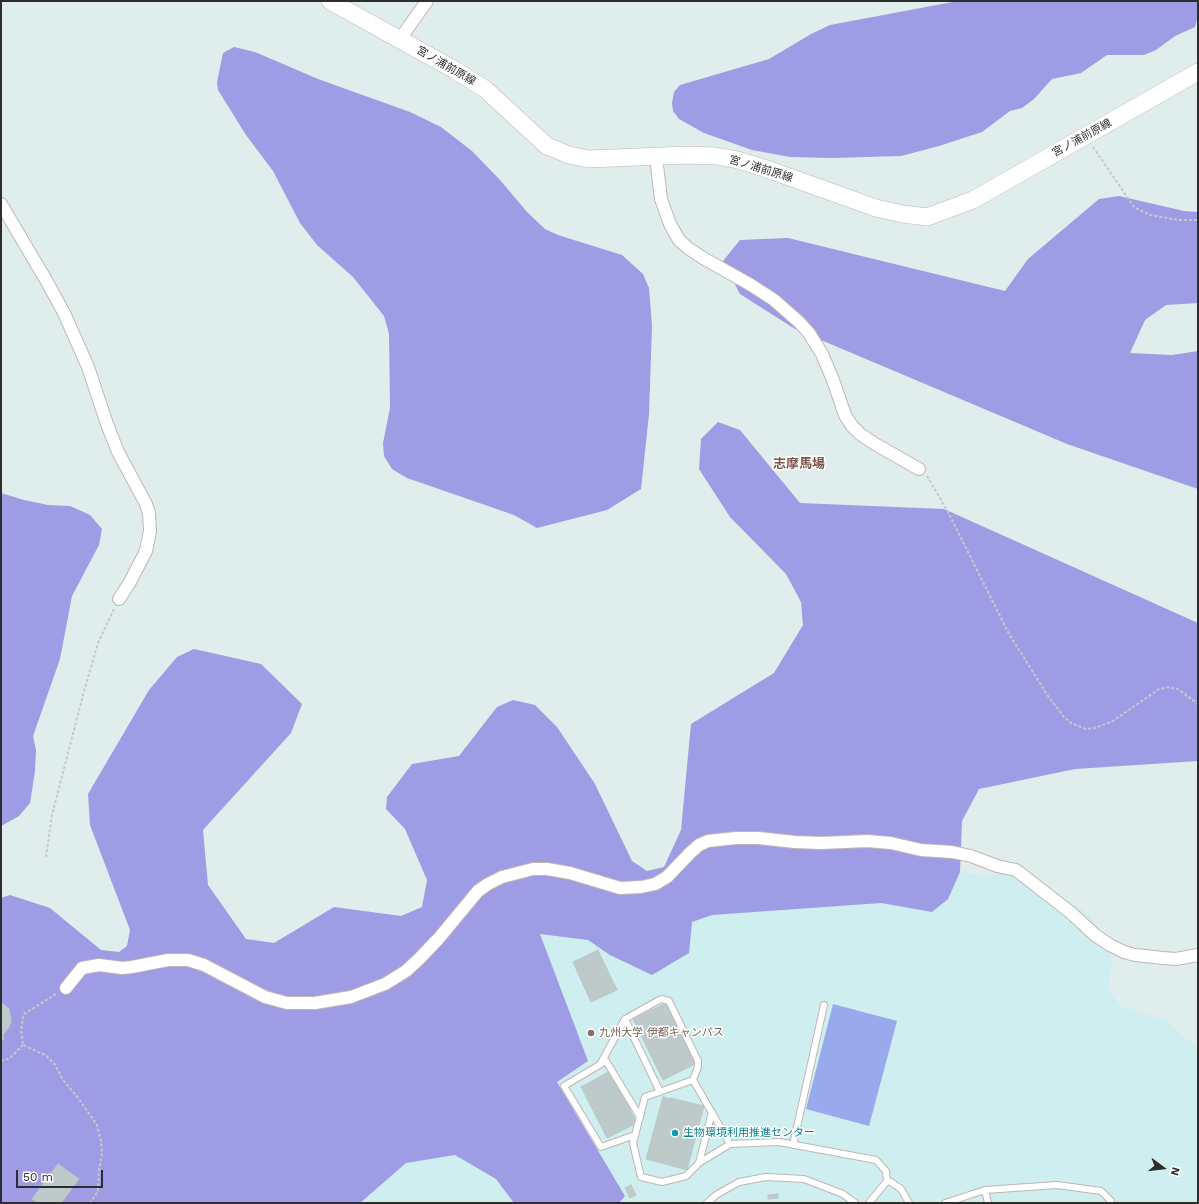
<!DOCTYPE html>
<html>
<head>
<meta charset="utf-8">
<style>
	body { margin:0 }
	#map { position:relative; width:1199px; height:1204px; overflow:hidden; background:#dfeeed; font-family:"Work Sans",sans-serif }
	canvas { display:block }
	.frame { position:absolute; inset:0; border:2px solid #2d2d2d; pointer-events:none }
	.north { position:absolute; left:1143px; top:1148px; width:40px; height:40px; -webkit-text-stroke:3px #fff; paint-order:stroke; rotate:105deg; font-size:11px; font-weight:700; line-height:16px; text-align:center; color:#2d2d2d }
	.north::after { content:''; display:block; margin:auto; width:14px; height:18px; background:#2d2d2d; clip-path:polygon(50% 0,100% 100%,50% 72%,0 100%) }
	.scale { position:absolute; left:16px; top:1170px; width:87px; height:18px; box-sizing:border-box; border:2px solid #2d2d2d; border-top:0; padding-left:5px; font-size:12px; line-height:14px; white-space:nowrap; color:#2d2d2d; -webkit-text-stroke:3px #fff; paint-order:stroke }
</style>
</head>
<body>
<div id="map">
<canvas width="1199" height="1204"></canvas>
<div class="frame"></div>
<div class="north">N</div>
<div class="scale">50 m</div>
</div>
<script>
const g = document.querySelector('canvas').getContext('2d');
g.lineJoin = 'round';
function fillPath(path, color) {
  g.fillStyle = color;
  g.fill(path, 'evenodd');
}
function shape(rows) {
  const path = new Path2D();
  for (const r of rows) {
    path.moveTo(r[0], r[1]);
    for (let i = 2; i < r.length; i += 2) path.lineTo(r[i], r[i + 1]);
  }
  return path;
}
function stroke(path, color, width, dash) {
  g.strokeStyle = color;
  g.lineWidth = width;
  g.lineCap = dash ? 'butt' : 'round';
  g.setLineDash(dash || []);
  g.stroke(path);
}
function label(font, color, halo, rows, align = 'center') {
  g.font = font + ' "Work Sans","Noto Sans JP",sans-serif';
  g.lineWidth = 3;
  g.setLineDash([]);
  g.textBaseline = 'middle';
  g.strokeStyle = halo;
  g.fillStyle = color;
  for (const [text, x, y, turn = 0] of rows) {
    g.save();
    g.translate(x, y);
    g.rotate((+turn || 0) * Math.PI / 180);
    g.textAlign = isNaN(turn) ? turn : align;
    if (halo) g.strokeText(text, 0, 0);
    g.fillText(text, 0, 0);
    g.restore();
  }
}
fillPath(shape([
	[958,871,984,876,1011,873,1042,885,1089,914,1102,935,1112,961,1108,988,1120,1006,1165,1020,1195,1046,1198,1047,1198,1203,1,1203,1,924,40,949,206,959,602,880]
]), '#cfeeef');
fillPath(shape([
	[958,1,1198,1,1198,17,1195,27,1175,36,1156,50,1144,55,1107,55,1081,73,1052,79,1034,99,1022,108,1010,111,982,132,939,146,901,156,832,158,790,157,752,150,704,133,679,119,673,111,672,103,674,92,680,85,769,59,811,34,830,25],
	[234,47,255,52,318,79,410,112,441,127,472,151,500,180,527,212,545,229,558,235,622,255,643,274,649,288,652,326,649,414,641,489,607,510,537,528,514,515,407,478,392,469,384,456,383,443,390,408,389,334,384,316,353,277,317,245,300,223,273,171,246,135,218,90,217,82,223,53],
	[1119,196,1184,211,1198,212,1198,303,1166,305,1145,320,1130,353,1172,355,1198,351,1198,489,1067,444,795,329,740,294,723,261,740,240,788,238,1005,291,1028,259,1099,199],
	[718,422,740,430,800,503,944,509,1198,623,1198,761,1075,769,979,789,962,821,960,872,948,899,932,912,881,903,712,915,692,922,689,953,652,975,610,955,588,940,540,934,588,1061,557,1082,625,1196,619,1203,514,1203,496,1179,455,1155,406,1163,360,1203,1,1203,1,898,10,895,50,908,101,950,119,952,127,946,130,930,90,825,88,794,149,690,177,657,194,649,261,664,302,704,291,733,203,830,208,885,246,939,274,943,334,907,401,916,422,907,427,880,405,829,386,809,387,797,412,764,459,756,497,707,513,700,535,705,557,727,595,784,632,861,647,871,664,867,681,830,691,724,774,673,803,625,801,602,786,574,730,517,699,469,701,439],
	[1,493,24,500,48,505,70,506,90,515,102,529,99,545,72,596,60,659,33,736,36,750,35,771,30,803,19,816,1,826]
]), '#9d9ce4');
fillPath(shape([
	[833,1004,897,1021,869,1126,806,1109]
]), '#98aaeb');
const building = shape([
	[598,950,617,990,591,1002,573,962,598,950],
	[1,1002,9,1009,11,1021,9,1027,3,1035,4,1039,1,1041,1,1002],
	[666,1003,695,1064,663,1080,633,1019,666,1003],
	[610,1071,637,1123,607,1138,581,1087,610,1071],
	[663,1097,671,1099,671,1098,704,1106,687,1170,646,1159,663,1097],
	[58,1164,79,1179,61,1203,38,1203,32,1199,58,1164],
	[631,1185,636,1195,630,1198,625,1188,631,1185],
	[778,1194,778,1198,768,1199,768,1195,778,1194]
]);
fillPath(building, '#becac9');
stroke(building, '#b8caca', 1);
const lane = shape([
	[625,1019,660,1092],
	[601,1063,625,1019,661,999,669,1001,698,1061,698,1067,693,1080],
	[635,1135,601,1147,564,1086,606,1061,640,1117],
	[730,1144,693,1080,645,1097,633,1143,641,1177,662,1182,686,1176,699,1163,730,1144,779,1142,876,1160,886,1171,887,1181,869,1203],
	[793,1145,824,1005],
	[699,1163,712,1112],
	[887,1181,891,1182,901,1189,909,1203],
	[985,1190,988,1203],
	[707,1203,716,1195,739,1182,766,1177,804,1179,843,1194,855,1203],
	[945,1203,985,1190,1057,1185,1101,1191,1111,1201,1111,1203]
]);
const street = shape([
	[400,39,427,1],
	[656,157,661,199,670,224,679,240,688,248,703,258,751,285,774,300,799,322,809,333,822,354,833,380,845,415,852,426,860,434,875,444,919,469],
	[1,204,46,280,64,313,88,367,107,424,118,452,146,504,149,513,150,531,146,551,130,582,119,599],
	[66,988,82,968,99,965,122,968,132,967,168,960,188,960,204,965,265,997,287,1003,315,1003,351,997,385,984,406,971,419,959,439,938,478,891,488,884,502,877,533,869,547,869,570,873,620,888,641,887,655,884,667,877,690,853,699,845,708,841,736,838,758,838,795,842,821,843,867,841,891,843,921,850,952,852,971,856,997,866,1016,870,1070,912,1095,935,1110,945,1124,952,1135,955,1163,958,1176,959,1198,955]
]);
const secondary = shape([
	[330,1,455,70,485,89,547,146,569,155,588,159,687,155,716,156,738,160,764,168,876,208,903,214,927,217,973,200,1198,72]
]);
stroke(lane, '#c0b5b3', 8);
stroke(street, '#c0b5b3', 14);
stroke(secondary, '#c0b5b3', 18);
stroke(shape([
	[1093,147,1134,207,1150,215,1178,220,1198,220],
	[927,476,948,512,1009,634,1048,696,1064,717,1071,723,1086,729,1095,728,1113,721,1159,689,1169,687,1178,689,1198,704],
	[46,857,52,815,83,695,98,643,114,609],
	[56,994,24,1014,21,1030,23,1045,45,1055,54,1063,63,1080,79,1099,97,1125,101,1141,102,1154,99,1170,98,1191,90,1203],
	[1,1061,10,1058,23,1045]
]), '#c8c8c8', 2, [3, 2]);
stroke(lane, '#fff', 6);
stroke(street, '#fff', 12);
stroke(secondary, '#fff', 17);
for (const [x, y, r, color] of [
	[591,1033,4,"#8d6e63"],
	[675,1133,4,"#0f9aa8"]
]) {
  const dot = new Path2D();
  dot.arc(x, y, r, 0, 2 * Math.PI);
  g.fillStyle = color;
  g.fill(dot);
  stroke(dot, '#fff', 1.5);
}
label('11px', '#2d2d2d', '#fff', [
	["宮ノ浦前原線",446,66,30],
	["宮ノ浦前原線",1082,138,-29],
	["宮ノ浦前原線",761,169,17]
]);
label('11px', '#785e54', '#fff', [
	["九州大学 伊都キャンパス",599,1033]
], 'left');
label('11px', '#0d838f', '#fff', [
	["生物環境利用推進センター",683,1133]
], 'left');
label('bold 13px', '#7e554c', '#fff', [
	["志摩馬場",799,464]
]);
</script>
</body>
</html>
